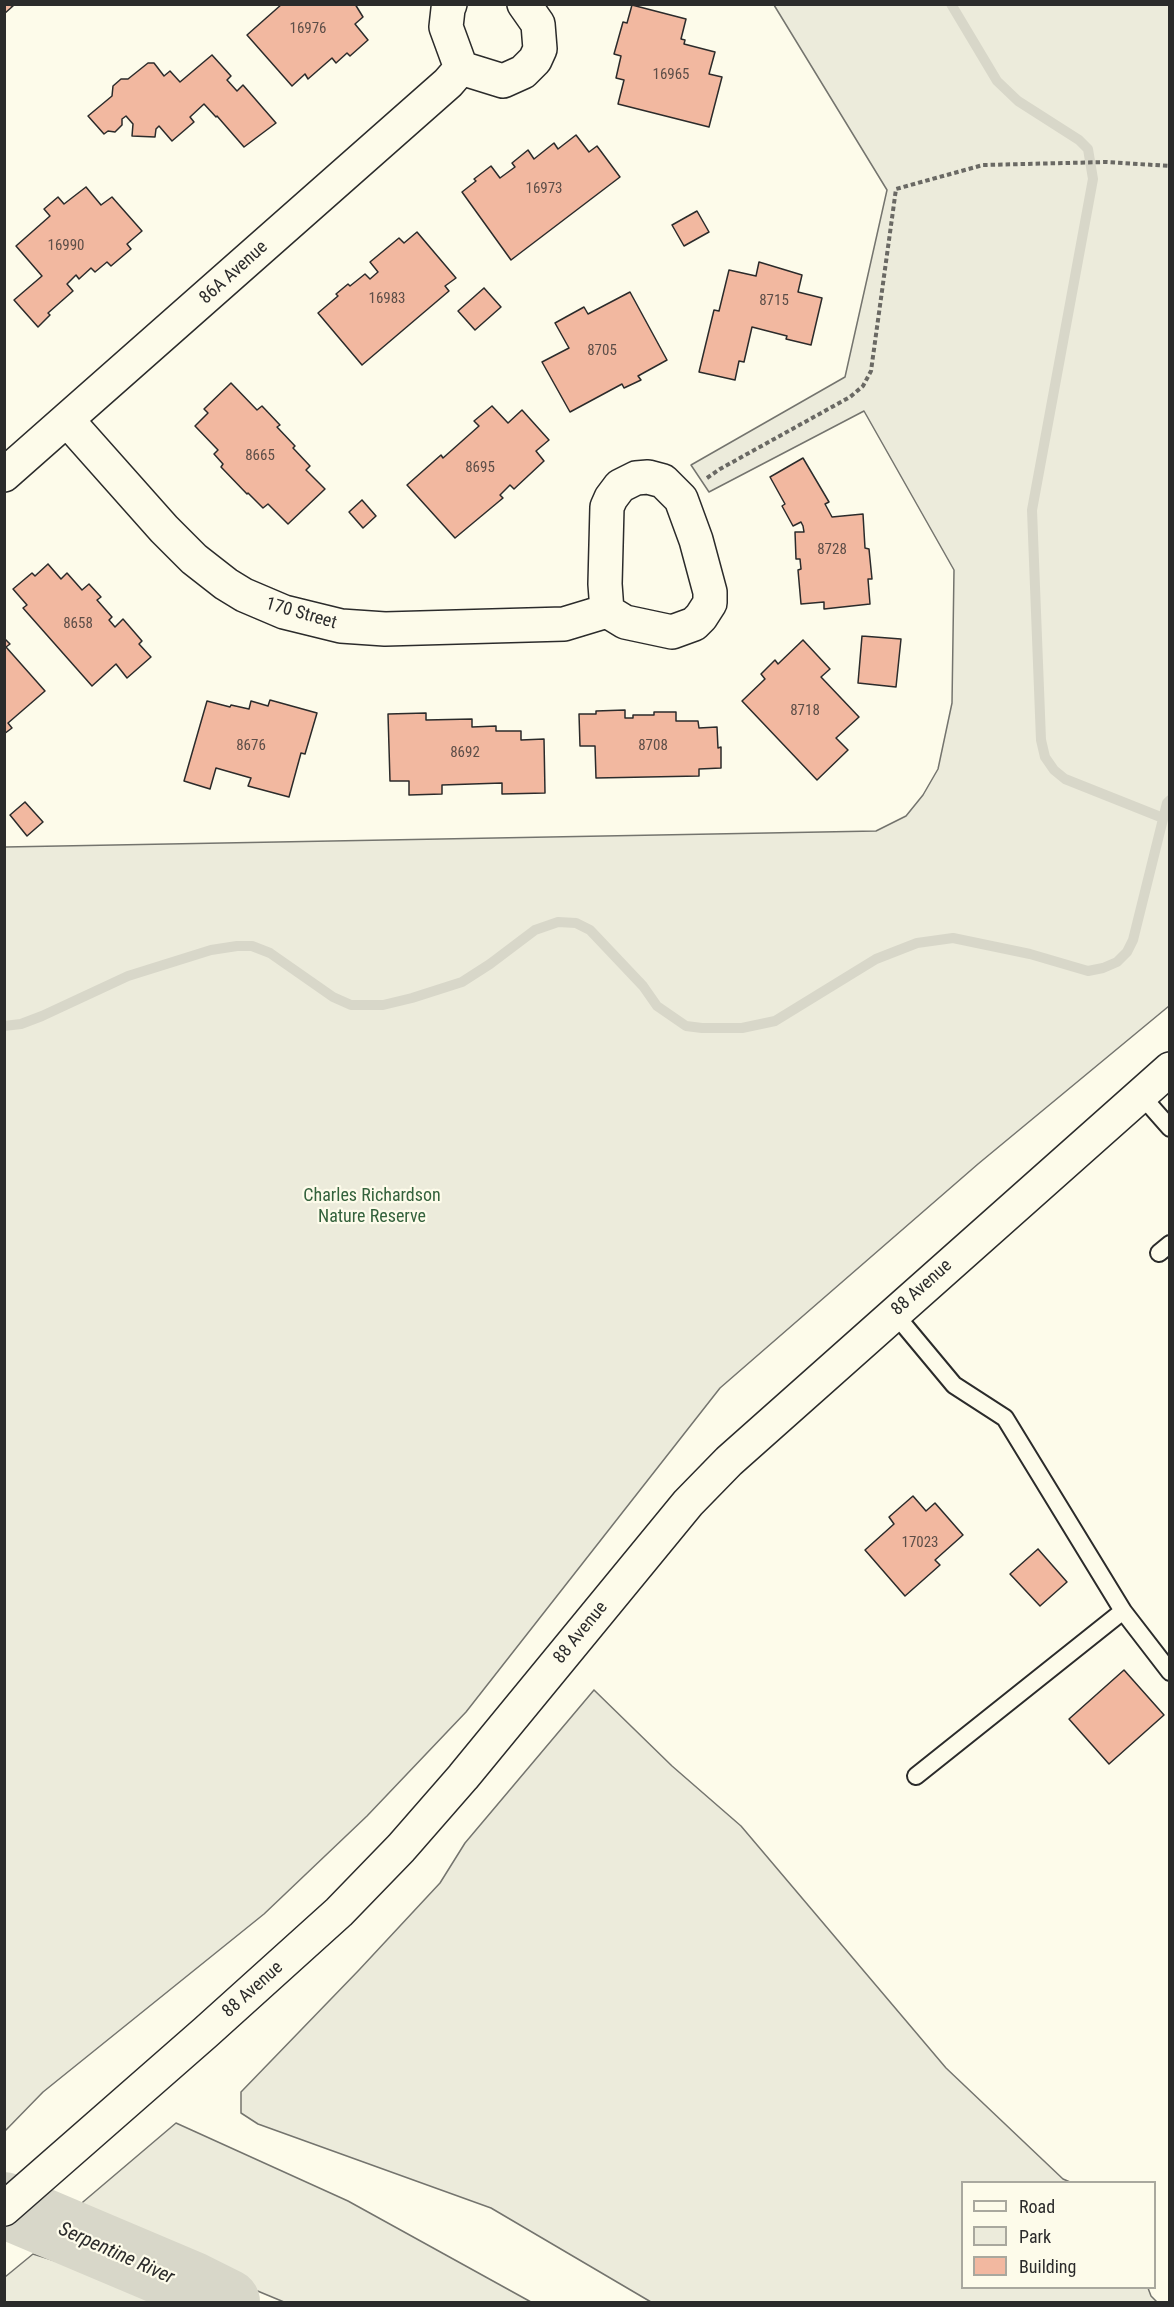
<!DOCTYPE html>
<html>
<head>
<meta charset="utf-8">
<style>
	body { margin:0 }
	#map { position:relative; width:1174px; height:2307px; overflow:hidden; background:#fdfbea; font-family:"Roboto Condensed",sans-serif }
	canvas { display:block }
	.frame { position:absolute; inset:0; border:6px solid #2b2b2b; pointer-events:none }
	.legend { position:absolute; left:961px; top:2181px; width:195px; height:108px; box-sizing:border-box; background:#fdfbea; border:2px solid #a9a89e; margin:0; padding:8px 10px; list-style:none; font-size:18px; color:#2b2b2b }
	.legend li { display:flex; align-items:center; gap:12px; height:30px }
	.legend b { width:30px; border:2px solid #a9a89e }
</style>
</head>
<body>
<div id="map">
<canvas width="1174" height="2307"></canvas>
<div class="frame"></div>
<ul class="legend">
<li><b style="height:8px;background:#fdfbea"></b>Road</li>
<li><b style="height:16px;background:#ecebdb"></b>Park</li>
<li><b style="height:16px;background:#f2b8a0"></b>Building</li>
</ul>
</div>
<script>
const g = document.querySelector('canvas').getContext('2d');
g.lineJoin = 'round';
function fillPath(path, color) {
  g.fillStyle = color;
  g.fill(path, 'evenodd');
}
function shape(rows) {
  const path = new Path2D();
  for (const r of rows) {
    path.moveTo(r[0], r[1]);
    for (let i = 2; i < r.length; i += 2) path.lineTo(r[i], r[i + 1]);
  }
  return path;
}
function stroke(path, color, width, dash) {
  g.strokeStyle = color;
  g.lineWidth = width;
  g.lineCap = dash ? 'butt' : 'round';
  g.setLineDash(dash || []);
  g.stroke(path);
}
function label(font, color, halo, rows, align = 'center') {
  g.font = font + ' "Roboto Condensed",sans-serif';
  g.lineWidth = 4.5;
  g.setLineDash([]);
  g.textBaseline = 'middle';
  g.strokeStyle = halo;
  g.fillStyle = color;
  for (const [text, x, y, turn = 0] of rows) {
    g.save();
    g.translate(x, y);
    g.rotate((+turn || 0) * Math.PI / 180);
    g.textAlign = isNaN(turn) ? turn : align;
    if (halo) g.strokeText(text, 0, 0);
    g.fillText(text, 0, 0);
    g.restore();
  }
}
const green = shape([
	[774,5,1169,5,1169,1006,978,1164,720,1388,466,1712,367,1816,264,1914,43,2092,5,2131,5,847,876,831,906,816,923,795,938,769,952,703,954,570,864,411,709,492,691,465,845,377,887,190,774,5],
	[594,1690,672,1766,741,1826,946,2068,1063,2179,1070,2182,962,2182,962,2288,1148,2288,1151,2296,1157,2302,651,2302,491,2208,258,2124,241,2113,241,2092,359,1970,440,1883,465,1843,594,1690],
	[176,2123,348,2201,531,2302,284,2302,70,2213,176,2123],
	[33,2254,78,2268,175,2302,5,2302,5,2277,33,2254]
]);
fillPath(green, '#ecebdb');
stroke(green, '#74746e', 1.5);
stroke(shape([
	[951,4,997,81,1018,101,1079,140,1088,149,1093,179,1032,510,1041,740,1045,757,1054,770,1065,779,1163,818],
	[4,1026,21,1024,42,1016,128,976,211,950,237,946,252,946,270,953,333,997,351,1005,383,1005,412,998,462,982,490,964,535,930,558,922,576,923,590,930,643,986,657,1006,686,1026,702,1028,742,1028,775,1021,876,959,917,943,953,938,1030,954,1088,971,1103,968,1117,962,1127,952,1133,940,1167,803,1170,800],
	[174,2302,193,2285]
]), '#d8d7c9', 10);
stroke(shape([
	[4,2205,193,2285,227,2302]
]), '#d8d7c9', 66);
const building = shape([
	[4,4,13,6,4,14,4,4],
	[282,4,355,4,363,17,355,24,368,40,350,56,347,53,336,63,332,58,308,79,305,74,292,86,247,35,282,4],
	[632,5,686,19,681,39,685,40,684,44,715,52,709,74,722,77,709,127,618,104,624,80,616,78,621,56,614,54,623,22,627,23,632,5],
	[212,55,231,76,227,80,237,91,243,85,276,123,244,147,217,116,216,117,204,104,190,117,194,122,172,141,159,126,156,129,155,137,132,136,133,124,126,116,122,119,122,125,115,132,108,131,104,134,88,116,112,96,113,86,121,79,128,79,148,63,154,63,164,76,170,71,180,82,212,55],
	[576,135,589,152,597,146,620,177,511,260,462,192,476,181,474,179,491,166,500,178,515,167,512,163,528,150,534,159,554,143,558,149,576,135],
	[86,187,101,205,112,197,142,231,127,244,131,249,111,266,107,262,95,272,91,268,79,279,76,275,67,284,73,291,48,313,50,315,38,327,14,300,42,276,16,246,50,216,44,209,58,197,64,204,86,187],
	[697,211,709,232,684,246,672,225,697,211],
	[417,232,456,278,445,286,449,291,362,365,318,313,338,296,336,294,348,284,350,286,365,274,370,279,378,272,370,262,399,238,404,243,417,232],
	[759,262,802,275,798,292,822,298,811,345,786,339,787,336,752,327,744,362,739,361,735,380,699,372,714,310,719,311,729,270,756,276,759,262],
	[484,288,501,307,475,330,458,311,484,288],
	[630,292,667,360,638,376,641,380,624,388,622,384,570,412,542,362,569,348,555,323,584,307,588,314,630,292],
	[231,383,257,410,262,406,280,425,277,427,295,446,293,448,310,466,306,470,325,489,288,524,268,504,263,508,248,493,247,494,221,467,223,464,214,454,218,450,195,426,208,413,204,409,231,383],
	[492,406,508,423,522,410,549,440,536,451,544,461,514,489,510,485,500,495,503,498,455,538,407,485,441,455,443,458,479,426,474,421,492,406],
	[803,458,829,502,825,504,832,517,863,514,865,548,869,549,872,579,868,579,870,604,824,609,824,602,801,604,798,570,801,569,800,559,796,559,795,532,804,532,803,526,801,522,793,526,782,506,785,504,770,477,803,458],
	[362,500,376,516,363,528,349,512,362,500],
	[48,564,61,579,67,573,82,590,89,584,101,597,97,600,112,617,109,620,115,627,123,619,142,641,139,644,151,657,127,678,116,664,92,686,23,608,27,605,13,589,32,573,35,576,48,564],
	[862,636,901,639,896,687,858,683,862,636],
	[4,638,10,644,6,647,45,691,8,723,12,728,4,734,4,638],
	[803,640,830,669,821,677,859,717,836,738,848,750,817,780,742,701,765,679,761,674,775,660,778,664,803,640],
	[270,700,317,713,305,754,301,753,289,797,248,786,251,778,216,768,210,789,184,781,207,701,230,707,231,705,249,709,251,701,268,706,270,700],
	[625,710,625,718,633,718,633,715,654,715,654,712,676,712,676,721,698,721,699,728,717,727,718,748,721,747,721,768,699,769,699,776,596,778,595,746,580,746,579,714,596,714,596,711,625,710],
	[426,713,426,720,472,719,472,727,496,726,496,731,521,731,521,740,544,739,545,793,502,794,502,783,442,785,442,794,409,795,409,781,390,781,388,714,426,713],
	[25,802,43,822,27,836,10,815,25,802],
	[913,1496,926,1511,935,1503,963,1535,935,1560,940,1565,905,1596,865,1550,894,1524,889,1517,913,1496],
	[1038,1549,1067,1582,1040,1606,1010,1574,1038,1549],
	[1124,1670,1164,1715,1109,1764,1069,1719,1124,1670]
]);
fillPath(building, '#f2b8a0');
stroke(building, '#2b2b2b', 1.5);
const service = shape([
	[1140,1094,1170,1128],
	[1159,1253,1170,1244],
	[894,1313,954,1385,1005,1418,1123,1611,916,1776],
	[1123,1611,1170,1672]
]);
const minor = shape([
	[450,4,448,9,446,27,461,68,503,81,523,72,535,60,540,49,538,24,524,4],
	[68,421,164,529,194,559,226,584,244,595,284,612,341,626,385,629,564,624,607,611],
	[4,475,448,83,461,68],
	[648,477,663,481,681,499,696,540,710,592,710,603,701,617,694,624,672,632,625,622,607,611,605,584,607,507,611,498,620,486,636,478,648,477]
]);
const secondary = shape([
	[4,2209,206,2032,339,1912,401,1848,463,1777,688,1503,729,1461,1170,1069]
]);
stroke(service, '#2b2b2b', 20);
stroke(minor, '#2b2b2b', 36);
stroke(secondary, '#2b2b2b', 36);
stroke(shape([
	[707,478,720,469,850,397,863,386,871,371,896,189,983,165,1107,162,1170,166]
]), '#6a6964', 4, [4.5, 3]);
stroke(service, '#fdfbea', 16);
stroke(minor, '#fdfbea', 33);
stroke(secondary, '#fdfbea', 33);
label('15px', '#5d4e48', null, [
	["16976",308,29],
	["16965",671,75],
	["16973",544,189],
	["16990",66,246],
	["16983",387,299],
	["8715",774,301],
	["8705",602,351],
	["8665",260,456],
	["8695",480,468],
	["8728",832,550],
	["8658",78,624],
	["8718",805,711],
	["8676",251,746],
	["8708",653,746],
	["8692",465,753],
	["17023",920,1543]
]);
label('18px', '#2b2b2b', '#fdfbea', [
	["86A Avenue",234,273,-42],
	["170 Street",301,614,16],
	["88 Avenue",922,1288,-42],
	["88 Avenue",581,1633,-51],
	["88 Avenue",253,1990,-42]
]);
label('18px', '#34623c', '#fdfbea', [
	["Charles Richardson",372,1196],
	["Nature Reserve",372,1217]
]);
label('italic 20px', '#2b2b2b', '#fdfbea', [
	["Serpentine River",116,2254,24]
]);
</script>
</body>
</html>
